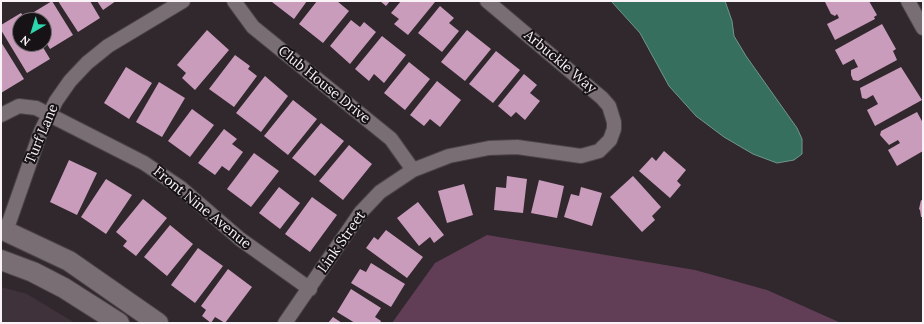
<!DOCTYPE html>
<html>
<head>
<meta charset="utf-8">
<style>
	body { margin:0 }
	#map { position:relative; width:924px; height:324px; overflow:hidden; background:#31282e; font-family:Lora,serif }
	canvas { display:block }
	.frame { position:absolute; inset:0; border:2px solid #f9f3f7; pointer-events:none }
	.north { position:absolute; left:12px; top:12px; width:40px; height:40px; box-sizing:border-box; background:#161215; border:1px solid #716c6f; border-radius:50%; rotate:218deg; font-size:11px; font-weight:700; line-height:16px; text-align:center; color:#f9f3f7 }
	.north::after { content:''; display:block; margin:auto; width:14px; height:18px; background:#2cd5ab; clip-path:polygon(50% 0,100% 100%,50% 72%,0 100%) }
</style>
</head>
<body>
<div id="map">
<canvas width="924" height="324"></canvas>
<div class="frame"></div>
<div class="north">N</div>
</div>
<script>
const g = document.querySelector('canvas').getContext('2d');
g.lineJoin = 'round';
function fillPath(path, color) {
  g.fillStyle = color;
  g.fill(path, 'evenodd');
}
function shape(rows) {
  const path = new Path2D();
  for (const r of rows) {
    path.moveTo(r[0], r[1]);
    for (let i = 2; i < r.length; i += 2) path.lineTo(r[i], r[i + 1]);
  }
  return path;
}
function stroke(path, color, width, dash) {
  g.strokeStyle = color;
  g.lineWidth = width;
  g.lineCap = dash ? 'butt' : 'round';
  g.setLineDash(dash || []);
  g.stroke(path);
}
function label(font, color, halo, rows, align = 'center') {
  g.font = font + ' Lora,serif';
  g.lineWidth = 4;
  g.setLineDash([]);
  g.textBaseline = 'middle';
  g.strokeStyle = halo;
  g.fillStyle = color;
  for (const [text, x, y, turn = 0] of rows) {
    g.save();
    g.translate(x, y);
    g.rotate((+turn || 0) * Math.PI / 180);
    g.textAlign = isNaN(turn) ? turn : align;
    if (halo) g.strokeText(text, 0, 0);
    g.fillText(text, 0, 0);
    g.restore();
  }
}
fillPath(shape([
	[1,287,27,294,75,323,1,323]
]), '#40323b');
fillPath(shape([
	[487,235,695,270,767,290,841,323,392,323,435,263]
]), '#613e56');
const water = shape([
	[611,1,725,1,732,21,734,36,746,56,797,128,802,139,802,154,794,160,777,163,753,154,724,137,696,116,669,86,640,33,611,1]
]);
fillPath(water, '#366f5e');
stroke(water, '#70978c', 1);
fillPath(shape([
	[52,1,73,35,50,49,44,39,44,20,32,20,29,15],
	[58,1,90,1,100,18,78,32],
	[97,1,116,1,103,10],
	[273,1,307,1,294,19,272,2],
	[317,1,337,1,349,11,323,43,299,24],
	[380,1,390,1,386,6],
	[401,1,435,2,408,35,394,24,399,19,391,13],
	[827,1,869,1,877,15,874,17,875,19,835,40,827,24,839,18,837,14,835,16,831,14,825,2],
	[440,6,454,18,449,23,459,31,442,52,418,33],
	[21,13,26,20,20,20,20,44,41,44,50,59,27,73,1,30,1,25],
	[351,20,360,27,364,22,376,32,350,64,330,46],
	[882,24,896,49,893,51,897,60,858,81,853,80,851,75,851,70,858,67,854,59,843,65,835,50],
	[207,30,229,50,195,90,182,78,186,73,177,65],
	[467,30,491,49,465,81,441,62],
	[382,36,406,55,384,83,374,74,369,81,355,69],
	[1,42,24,79,1,93],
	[496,51,520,70,493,103,469,84],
	[235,55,250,66,248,69,257,76,234,107,209,89],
	[409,62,430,79,405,110,384,93],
	[126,67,152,83,129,119,104,103],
	[901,67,922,100,875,126,867,110,878,104,873,95,866,99,862,98,860,88],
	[524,74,537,85,530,93,540,101,525,120,516,112,511,117,498,106],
	[265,76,288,96,261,132,236,113],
	[437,81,461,100,440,127,430,119,424,126,410,115],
	[159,82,185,98,162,137,136,122],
	[293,100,317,119,288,155,264,136],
	[192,109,214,125,190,157,168,141],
	[917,112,923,123,923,151,897,166,888,150,900,143,898,140,889,145,880,135,881,131],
	[321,123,344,141,315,176,292,158],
	[224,129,237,139,232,144,243,152,229,171,222,166,215,175,198,163],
	[349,145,372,164,343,200,319,181],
	[664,151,686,170,677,181,681,185,670,198,639,171,652,157,656,161],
	[254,153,279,171,251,207,227,189],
	[69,160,97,173,77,215,50,202],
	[507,176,527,179,523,213,494,210,496,187,506,188],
	[633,176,661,207,652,216,655,220,642,232,610,197],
	[106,179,132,195,106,234,81,217],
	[539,180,564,186,557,218,531,213],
	[464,184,473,215,447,223,438,191],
	[279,187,300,203,280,229,259,213],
	[581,187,602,193,592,226,564,217,571,194,579,196],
	[312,197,337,215,310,252,285,234],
	[143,199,167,218,136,256,123,246,127,241,116,232],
	[921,200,923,201,923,217,921,217,920,210,919,209],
	[418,202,444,235,434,243,430,237,419,246,397,218],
	[170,225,193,244,167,276,144,257],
	[386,230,423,257,407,278,366,248,374,237,378,240],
	[198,248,223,266,195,303,171,285],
	[371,263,405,284,391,307,351,283,360,269,366,272],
	[228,269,252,287,225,323,215,317,211,323,202,316,206,310,201,306],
	[351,289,381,308,375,317,381,321,380,323,355,323,337,312],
	[333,317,342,323,328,323]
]), '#ca9cbb');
const street = shape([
	[234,1,253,27,391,139,413,170],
	[908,1,923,28],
	[1,115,19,106,36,108,144,163,181,188,240,239,310,289],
	[6,231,41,131,56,101,70,81,87,63,108,46,183,1],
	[285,323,361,212,380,192,413,170,449,156,489,148,517,147,581,156,599,151,610,140,614,129,614,122,609,106,602,98,487,1]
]);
const secondary = shape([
	[1,229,69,261,158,323],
	[1,260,33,272,64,288,119,323]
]);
stroke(street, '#4a4348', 16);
stroke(secondary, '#4a4348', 22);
stroke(street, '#786e74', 14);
stroke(secondary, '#786e74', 20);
label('14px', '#f9f3f7', '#161215', [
	["Arbuckle Way",560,62,40],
	["Club House Drive",324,85,39],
	["Turf Lane",42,134,-67],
	["Front Nine Avenue",202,208,39],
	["Link Street",342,242,-55]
]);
</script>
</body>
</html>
